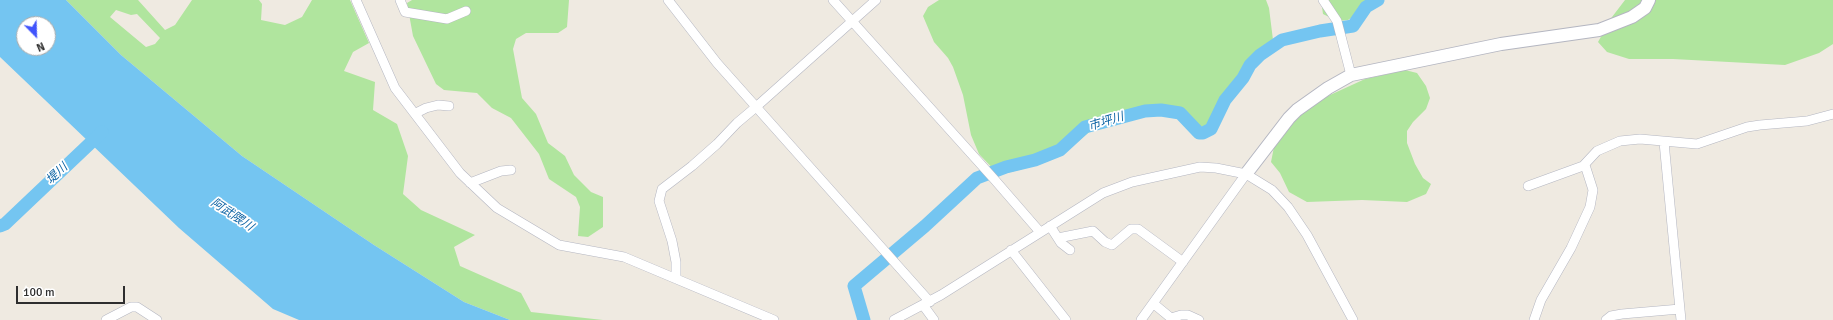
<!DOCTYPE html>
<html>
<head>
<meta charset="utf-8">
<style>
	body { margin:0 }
	#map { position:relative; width:1833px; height:320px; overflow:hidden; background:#efeae1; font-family:Signika,sans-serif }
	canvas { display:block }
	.north { position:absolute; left:16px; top:16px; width:40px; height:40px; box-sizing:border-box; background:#fff; border:1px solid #ababab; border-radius:50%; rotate:157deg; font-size:11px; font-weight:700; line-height:16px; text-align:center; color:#2e2e2e }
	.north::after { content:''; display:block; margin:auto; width:14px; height:18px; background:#4154fc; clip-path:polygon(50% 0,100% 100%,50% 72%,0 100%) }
	.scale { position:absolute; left:16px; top:286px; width:109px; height:18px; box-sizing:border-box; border:2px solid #2e2e2e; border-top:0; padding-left:5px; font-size:12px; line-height:14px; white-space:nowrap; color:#2e2e2e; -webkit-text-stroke:3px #fff; paint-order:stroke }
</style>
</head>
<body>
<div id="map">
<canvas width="1833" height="320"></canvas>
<div class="north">N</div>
<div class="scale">100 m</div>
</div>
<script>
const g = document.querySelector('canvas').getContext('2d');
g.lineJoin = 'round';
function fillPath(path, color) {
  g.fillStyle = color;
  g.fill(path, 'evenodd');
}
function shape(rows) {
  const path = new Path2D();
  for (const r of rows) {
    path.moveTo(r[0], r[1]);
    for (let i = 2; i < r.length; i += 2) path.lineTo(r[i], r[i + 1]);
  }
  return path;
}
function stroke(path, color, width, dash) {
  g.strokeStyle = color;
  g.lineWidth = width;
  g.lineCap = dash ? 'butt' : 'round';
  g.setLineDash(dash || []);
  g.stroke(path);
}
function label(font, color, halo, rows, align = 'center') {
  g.font = font + ' Signika,"Noto Sans JP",sans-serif';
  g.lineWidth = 3.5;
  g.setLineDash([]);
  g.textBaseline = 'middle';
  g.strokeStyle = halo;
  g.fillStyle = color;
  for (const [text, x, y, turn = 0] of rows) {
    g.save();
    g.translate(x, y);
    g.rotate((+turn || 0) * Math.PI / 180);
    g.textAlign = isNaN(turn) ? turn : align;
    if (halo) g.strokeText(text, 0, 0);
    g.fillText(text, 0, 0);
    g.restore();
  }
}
fillPath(shape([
	[66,0,138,0,165,30,175,25,192,0,259,0,262,4,261,20,285,25,302,17,312,0,350,0,369,43,353,52,344,71,375,82,373,110,397,124,408,156,403,194,421,210,475,235,454,247,460,266,521,293,531,312,603,320,510,320,464,302,374,245,242,156,121,55],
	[116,10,131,15,137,14,160,38,155,44,146,47,110,17],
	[412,0,569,0,567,27,558,33,526,33,516,39,513,49,522,98,536,114,548,143,565,156,574,175,591,192,603,197,603,227,588,237,578,236,580,207,576,197,549,179,539,154,511,118,492,108,477,93,444,90,436,84,413,36,407,3],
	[939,0,1266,0,1269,8,1273,40,1271,45,1255,59,1236,89,1221,103,1206,126,1195,128,1175,113,1129,116,1093,129,1060,156,1038,165,999,175,979,154,971,135,963,95,953,67,948,58,934,42,923,16,928,7],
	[1321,0,1377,0,1348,20,1337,21,1323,14],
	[1625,0,1833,0,1833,44,1819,53,1785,65,1673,59,1629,59,1607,52,1598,42,1612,17],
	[1405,70,1417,73,1426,86,1430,98,1426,109,1413,122,1407,131,1407,143,1415,164,1423,178,1431,184,1426,194,1407,202,1362,200,1307,202,1289,192,1280,173,1271,162,1274,147,1306,106,1365,79]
]), '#b0e59e');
fillPath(shape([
	[0,0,66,0,121,55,242,156,374,245,464,302,510,320,299,320,273,309,179,228,0,57],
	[24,24,48,24,48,48,24,48]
]), '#74c5f1');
stroke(shape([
	[0,226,5,224,102,132],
	[864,320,854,286,925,226,977,178,1006,167,1035,160,1060,150,1085,127,1145,111,1161,110,1180,113,1199,133,1203,133,1211,129,1225,100,1243,78,1250,65,1260,55,1282,40,1320,31,1353,26,1366,7,1378,0]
]), '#74c5f1', 13);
const street = shape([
	[356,0,395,88,460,173,497,208,559,245,624,257,774,320],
	[400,0,405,12,447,19,466,11],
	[668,0,717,63,930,302],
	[833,0,994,179,1040,232],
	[1323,0,1337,21,1351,75],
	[416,113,426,108,438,105,449,106],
	[1664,142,1681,320],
	[470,183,501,171,511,170],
	[1528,186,1583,166,1597,151,1620,141,1640,139,1697,144,1747,127,1760,125,1807,121,1833,114],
	[1050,226,1061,243,1070,250],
	[1058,238,1093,231,1105,242,1112,245,1131,229,1138,229,1183,262],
	[1011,250,1066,320],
	[676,279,676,262,672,241,659,201,662,189,692,166,717,144,737,123,756,107,876,0],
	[1154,304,1171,318,1181,315,1188,315,1199,320],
	[923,305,934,320],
	[106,320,131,307,137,307,157,320],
	[894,320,941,295,1103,193,1132,182,1200,167,1216,168,1246,174,1272,190,1288,207,1307,235,1353,320],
	[1141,320,1246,174],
	[1534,320,1541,300,1571,248,1590,207,1593,190,1585,165],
	[1606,320,1611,316,1622,314,1680,309]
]);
const secondary = shape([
	[1246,174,1289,118,1297,110,1328,88,1351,75,1501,44,1599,30,1632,17,1645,8,1649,0]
]);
stroke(street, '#b4b6c1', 10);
stroke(secondary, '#b4b6c1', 14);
stroke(street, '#fff', 9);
stroke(secondary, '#fff', 12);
label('italic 12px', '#0c63a4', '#fff', [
	["市坪川",1106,122,-17],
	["堤川",57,174,-43],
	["阿武隈川",232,215,34]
]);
</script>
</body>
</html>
